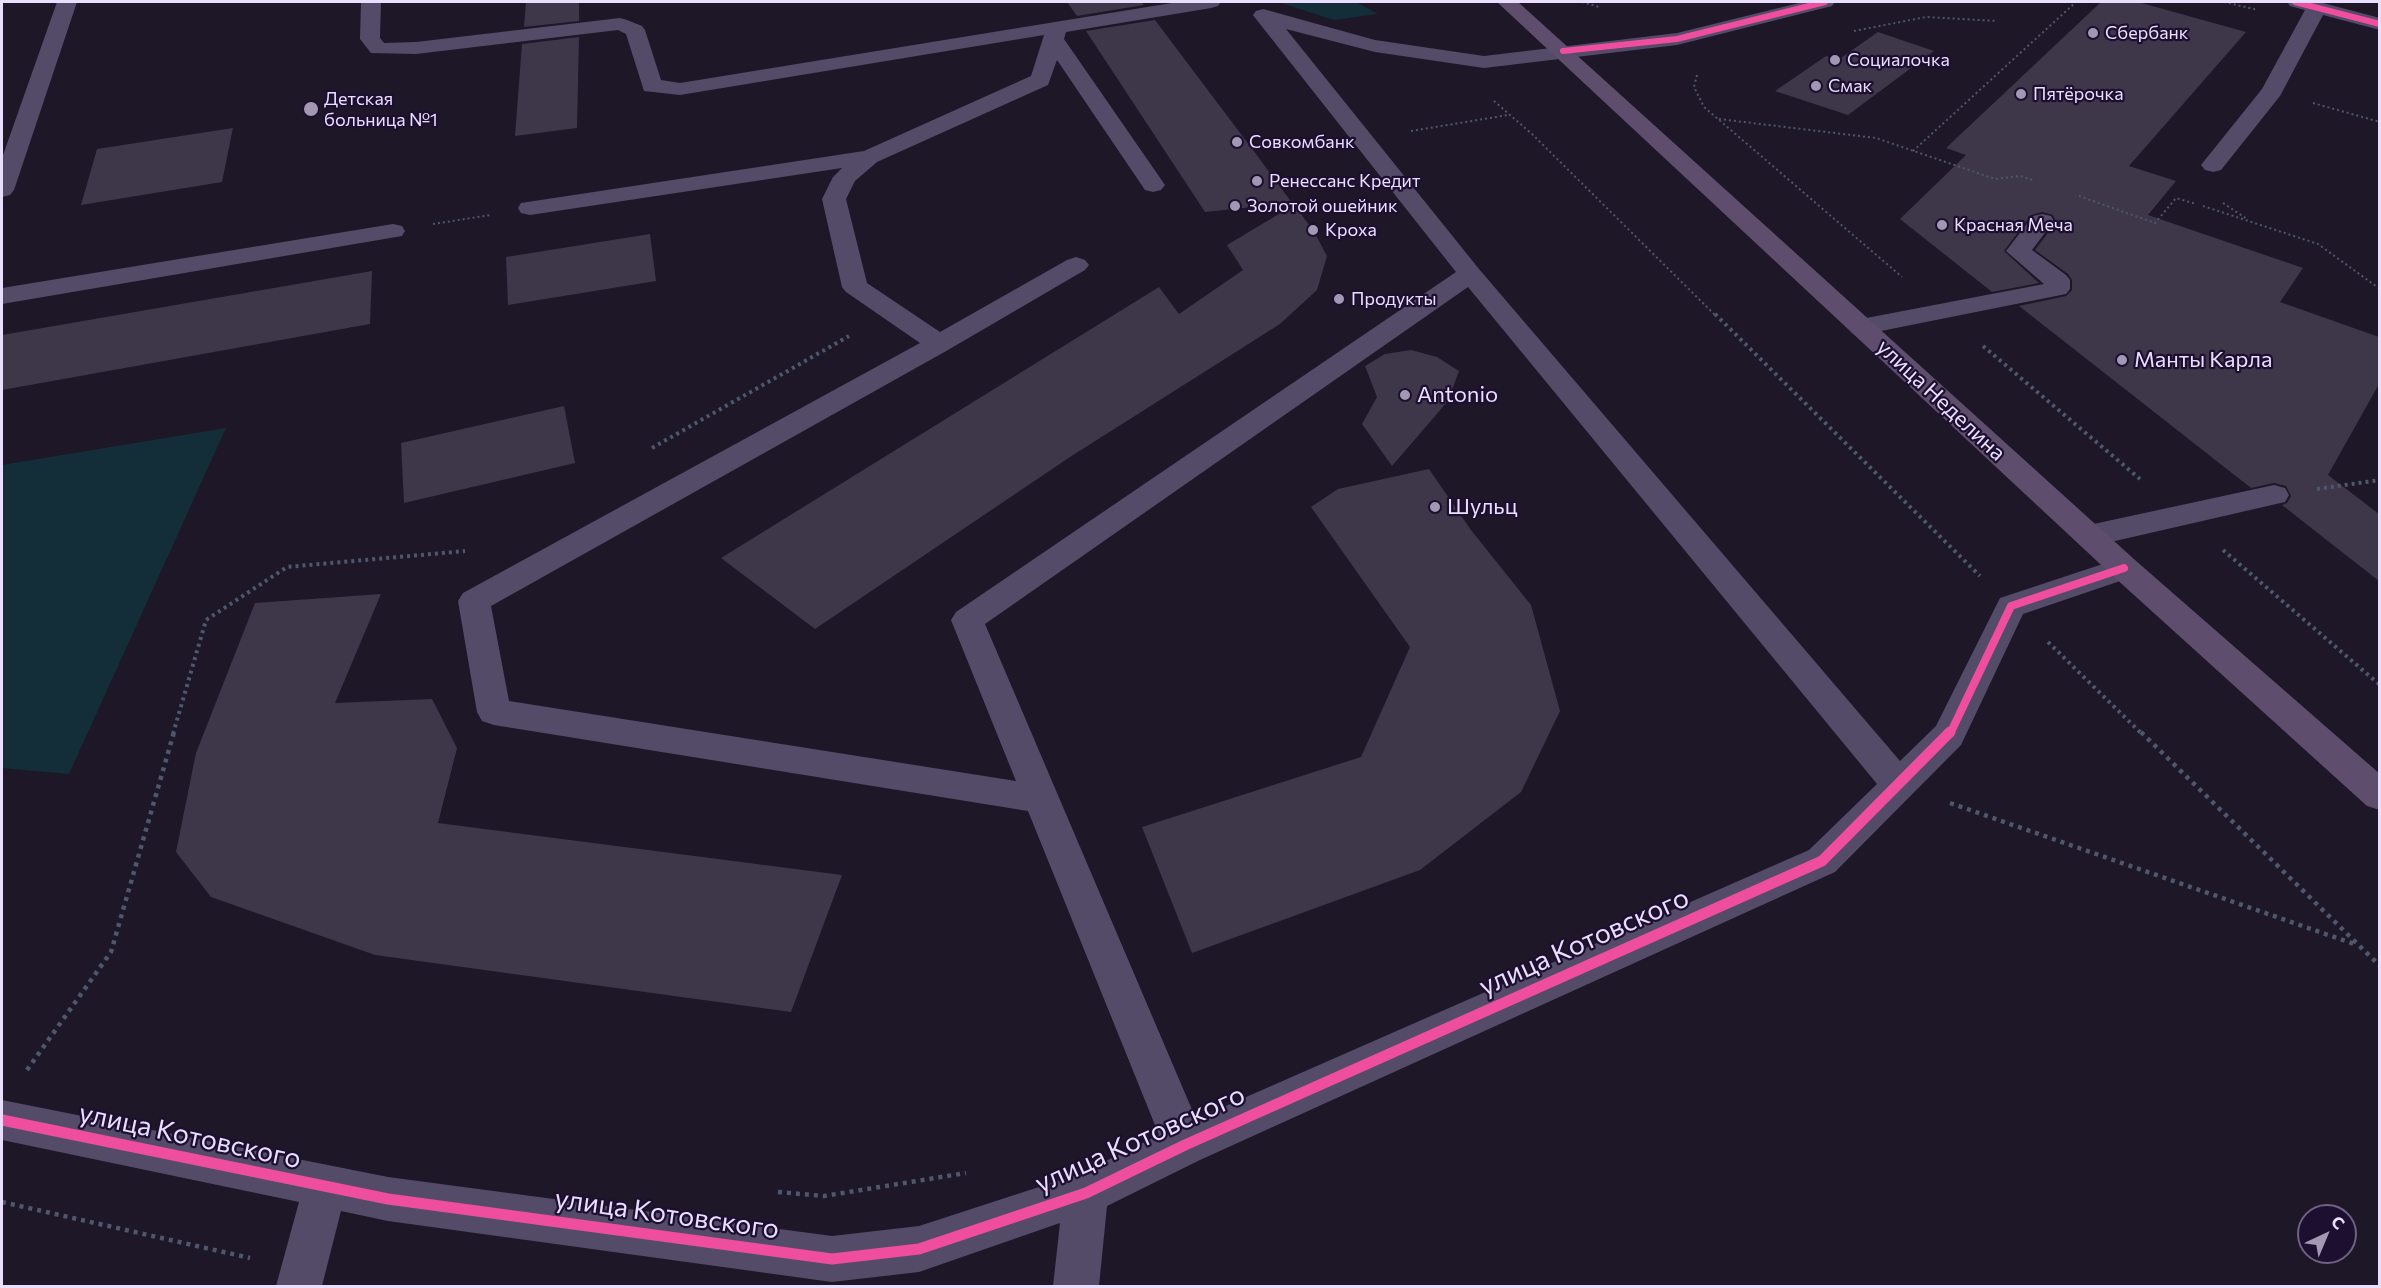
<!DOCTYPE html>
<html>
<head>
<meta charset="utf-8">
<style>
	body { margin:0 }
	#map { position:relative; width:2381px; height:1288px; overflow:hidden; background:#1e1728; font-family:Commissioner,sans-serif }
	canvas { display:block }
	.frame { position:absolute; inset:0; border:3px solid #eadeff; pointer-events:none }
	.north { position:absolute; left:2297px; top:1204px; width:60px; height:60px; box-sizing:border-box; background:#1d0f30; border:2px solid #6f6283; border-radius:50%; rotate:44deg; font-size:16px; font-weight:700; line-height:24px; text-align:center; color:#eadeff }
	.north::after { content:''; display:block; margin:auto; width:21px; height:27px; background:#a398b4; clip-path:polygon(50% 0,100% 100%,50% 72%,0 100%) }
</style>
</head>
<body>
<div id="map">
<canvas width="2381" height="1288"></canvas>
<div class="frame"></div>
<div class="north">С</div>
</div>
<script>
const g = document.querySelector('canvas').getContext('2d');
g.lineJoin = 'round';
function fillPath(path, color) {
  g.fillStyle = color;
  g.fill(path, 'evenodd');
}
function shape(rows) {
  const path = new Path2D();
  for (const r of rows) {
    path.moveTo(r[0], r[1]);
    for (let i = 2; i < r.length; i += 2) path.lineTo(r[i], r[i + 1]);
  }
  return path;
}
function stroke(path, color, width, dash) {
  g.strokeStyle = color;
  g.lineWidth = width;
  g.lineCap = dash ? 'butt' : 'round';
  g.setLineDash(dash || []);
  g.stroke(path);
}
function label(font, color, halo, rows, align = 'center') {
  g.font = font + ' Commissioner,sans-serif';
  g.lineWidth = 4.5;
  g.setLineDash([]);
  g.textBaseline = 'middle';
  g.strokeStyle = halo;
  g.fillStyle = color;
  for (const [text, x, y, turn = 0] of rows) {
    g.save();
    g.translate(x, y);
    g.rotate((+turn || 0) * Math.PI / 180);
    g.textAlign = isNaN(turn) ? turn : align;
    if (halo) g.strokeText(text, 0, 0);
    g.fillText(text, 0, 0);
    g.restore();
  }
}
fillPath(shape([
	[1278,2,1356,2,1378,14,1334,20],
	[226,428,69,774,2,768,2,465]
]), '#132e38');
fillPath(shape([
	[526,2,579,2,579,21,524,27],
	[1067,2,1141,2,1144,5,1077,16],
	[2101,2,2138,2,2246,32,2129,166,2176,181,2148,215,2303,268,2280,302,2379,337,2379,384,2328,475,2379,514,2379,581,2282,505,2287,503,2291,496,2286,486,2274,483,2251,488,2019,306,2066,296,2072,290,2072,280,2068,274,2035,250,2056,222,2053,215,2042,212,2031,215,2004,251,2039,283,1992,292,1900,219,1966,155,1946,148],
	[1155,20,1256,154,1292,203,1205,212,1086,31],
	[1878,32,1934,51,1848,115,1775,91,1826,56,1838,60],
	[579,37,577,128,515,136,522,44],
	[233,128,222,182,81,205,97,149],
	[1294,205,1313,230,1327,256,1317,290,1280,324,1070,457,815,629,721,558,1159,287,1179,314,1243,270,1227,245],
	[650,234,656,281,508,305,506,257],
	[372,271,370,324,2,390,2,335],
	[1411,350,1437,357,1459,371,1448,401,1392,466,1362,424,1377,397,1365,366,1385,354],
	[564,406,575,463,404,503,401,443],
	[1429,469,1471,530,1531,605,1560,711,1521,792,1420,870,1192,953,1142,827,1361,757,1410,647,1311,507,1338,489],
	[381,594,335,703,432,699,457,748,438,823,842,875,791,1012,375,955,211,897,176,852,196,753,255,603]
]), '#3e3649');
stroke(shape([
	[1582,2,1599,7],
	[2224,2,2258,10],
	[1854,31,1926,17,1997,21],
	[1697,75,1694,87,1704,107,1902,277],
	[1494,101,1533,135,1716,316],
	[2313,103,2380,122],
	[1719,119,1876,138,1995,179,2020,176,2033,180],
	[1411,131,1508,115],
	[1913,151,2076,2],
	[2079,196,2155,223,2176,198,2196,204],
	[2223,203,2247,219],
	[2203,206,2318,244,2380,289],
	[433,224,491,215]
]), '#4e576d', 2, [2, 3]);
stroke(shape([
	[1715,314,1980,576],
	[1983,346,2140,479],
	[652,448,849,336],
	[2317,489,2380,480],
	[2223,550,2380,685],
	[2048,642,2142,734],
	[173,734,206,620,287,567,465,551]
]), '#4e576d', 4, [3, 4]);
stroke(shape([
	[2141,732,2380,966],
	[1950,803,2357,945],
	[27,1070,111,952,174,732],
	[778,1192,824,1196,966,1173],
	[2,1202,250,1258]
]), '#4e576d', 4.5, [4, 5]);
fillPath(shape([
	[57,2,77,2,14,190,10,195,2,197,2,158,57,2],
	[361,2,381,2,380,38,384,43,416,42,620,18,627,20,642,26,645,30,661,80,680,83,1178,2,1221,2,1218,6,1211,8,1066,32,1064,39,1165,185,1161,190,1153,192,1145,190,1057,60,1048,85,877,162,855,181,846,199,867,283,940,332,1067,260,1076,257,1085,260,1089,265,1085,270,948,350,491,606,509,701,1016,781,951,620,956,612,1456,272,1256,19,1253,15,1256,11,1263,9,1375,40,1484,56,1677,33,1803,2,1835,2,1832,6,1677,45,1484,68,1375,52,1286,29,1479,269,1900,761,1936,726,2000,598,2124,557,2135,560,2140,568,2135,576,2023,614,1961,745,1835,872,1200,1160,1107,1206,1099,1286,1053,1286,1060,1223,919,1272,832,1282,388,1221,341,1211,322,1286,276,1286,299,1202,2,1140,2,1100,388,1177,832,1236,919,1226,1079,1174,1159,1135,1028,811,494,725,482,721,477,712,458,601,463,593,920,343,846,292,842,287,822,199,833,177,842,168,530,215,521,213,518,208,521,203,864,151,1031,76,1044,35,680,95,644,91,626,34,618,30,416,54,371,53,360,39,361,2],
	[1468,287,1877,784,1809,850,1196,1119,985,624,1468,287],
	[2287,2,2319,2,2380,18,2380,30,2323,15,2280,96,2221,170,2213,172,2205,170,2201,165,2205,160,2262,89,2305,10,2290,6,2287,2],
	[2042,214,2051,216,2054,221,2032,250,2066,275,2070,280,2070,289,2066,294,1861,335,1852,333,1848,327,1852,321,1861,319,2044,284,2006,251,2033,216,2042,214],
	[393,224,402,226,405,231,402,236,2,304,2,288,393,224],
	[2274,485,2285,488,2289,495,2285,502,2089,547,2078,543,2074,536,2078,529,2089,525,2274,485]
]), '#544b69');
fillPath(shape([
	[1497,2,1518,2,2135,560,2380,774,2380,810,2367,806,2113,576,1497,2]
]), '#5f4d6d');
stroke(shape([
	[2295,2,2380,24],
	[1563,51,1677,39,1825,2]
]), '#ef4d9e', 6);
stroke(shape([
	[1950,734,2011,606,2124,568]
]), '#ef4d9e', 8);
stroke(shape([
	[2,1120,388,1199,832,1259,919,1249,1086,1193,1185,1145,1822,861,1950,732]
]), '#ef4d9e', 11);
for (const [x, y, r, color] of [
	[2093,33,6,"#a398b4"],
	[1835,60,6,"#a398b4"],
	[1816,86,6,"#a398b4"],
	[2021,94,6,"#a398b4"],
	[311,109,8,"#a398b4"],
	[1237,142,6,"#a398b4"],
	[1257,181,6,"#a398b4"],
	[1235,206,6,"#a398b4"],
	[1942,225,6,"#a398b4"],
	[1313,230,6,"#a398b4"],
	[1339,299,6,"#a398b4"],
	[2122,360,6,"#a398b4"],
	[1405,395,6,"#a398b4"],
	[1435,507,6,"#a398b4"]
]) {
  const dot = new Path2D();
  dot.arc(x, y, r, 0, 2 * Math.PI);
  g.fillStyle = color;
  g.fill(dot);
  stroke(dot, '#1d0f30', 2);
}
label('18px', '#eadeff', '#1d0f30', [
	["Сбербанк",2105,33],
	["Социалочка",1847,60],
	["Смак",1828,86],
	["Пятёрочка",2033,94],
	["Детская",324,99],
	["больница №1",324,120],
	["Совкомбанк",1249,142],
	["Ренессанс Кредит",1269,181],
	["Золотой ошейник",1247,206],
	["Красная Меча",1954,225],
	["Кроха",1325,230],
	["Продукты",1351,299]
], 'left');
label('22px', '#eadeff', '#1d0f30', [
	["Манты Карла",2134,360],
	["Antonio",1417,395],
	["Шульц",1447,507]
], 'left');
label('22px', '#eadeff', '#1d0f30', [
	["улица Неделина",1941,400,43]
]);
label('27px', '#eadeff', '#1d0f30', [
	["улица Котовского",1584,942,-24],
	["улица Котовского",190,1136,12],
	["улица Котовского",1140,1139,-24],
	["улица Котовского",667,1214,8]
]);
</script>
</body>
</html>
